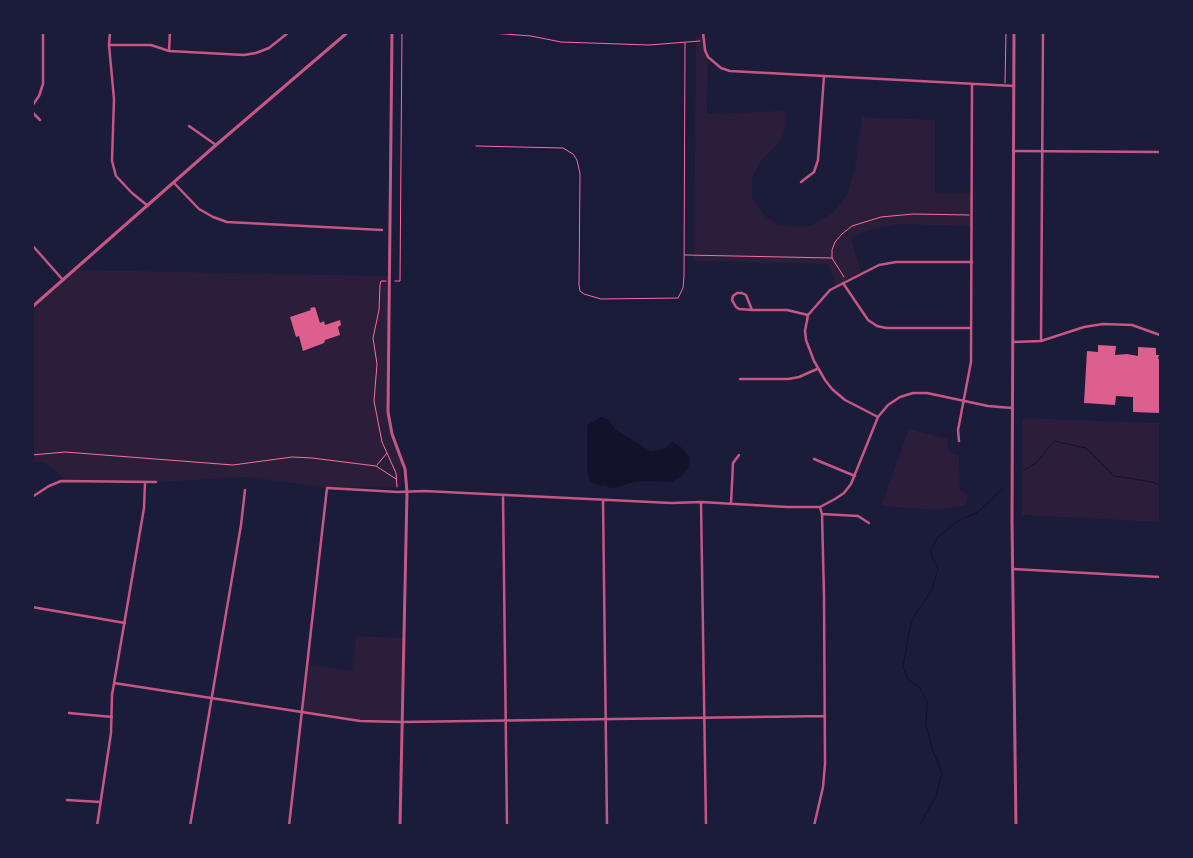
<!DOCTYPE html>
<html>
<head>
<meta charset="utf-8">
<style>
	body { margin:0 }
	#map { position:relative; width:1193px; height:858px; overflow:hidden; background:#1b1b3a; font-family:"Noto Sans",sans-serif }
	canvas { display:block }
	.frame { position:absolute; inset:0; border:34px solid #1b1b3a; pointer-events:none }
</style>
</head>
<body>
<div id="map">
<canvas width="1193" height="858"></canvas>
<div class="frame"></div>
</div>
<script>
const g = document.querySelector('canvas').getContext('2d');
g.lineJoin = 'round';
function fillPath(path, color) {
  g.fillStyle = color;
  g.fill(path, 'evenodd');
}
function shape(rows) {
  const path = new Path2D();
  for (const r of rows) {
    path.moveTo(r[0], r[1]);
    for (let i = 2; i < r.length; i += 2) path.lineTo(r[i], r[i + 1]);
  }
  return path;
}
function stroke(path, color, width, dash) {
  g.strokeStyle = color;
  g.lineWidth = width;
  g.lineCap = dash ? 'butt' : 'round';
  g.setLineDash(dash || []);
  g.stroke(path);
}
fillPath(shape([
	[696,36,703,37,705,50,708,57,707,114,785,111,786,124,782,139,761,160,752,178,752,198,764,215,778,225,795,226,810,226,833,213,847,195,855,168,862,117,935,120,935,193,972,193,972,226,899,224,862,232,851,238,861,273,836,286,828,264,694,261],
	[75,270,390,276,388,412,392,434,401,456,401,487,327,488,248,477,156,482,68,481,45,463,33,462,33,306],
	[1022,418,1160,423,1160,522,1022,515],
	[909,429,948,439,947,447,951,453,959,455,960,490,968,495,966,505,938,510,881,506],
	[356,636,404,638,402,722,360,721,302,712,307,664,352,671]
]), '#2a1e3b');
fillPath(shape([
	[602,417,609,420,615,429,650,451,654,451,664,449,672,442,682,448,690,458,688,468,682,476,671,482,644,481,629,483,619,487,609,488,606,485,600,486,591,482,587,472,587,425]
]), '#12122b');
stroke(shape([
	[1024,470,1036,463,1054,441,1086,448,1114,476,1153,482,1160,486],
	[919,826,936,796,942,773,933,751,926,726,927,701,919,687,908,679,903,668,909,632,914,616,932,590,938,568,932,557,931,550,938,537,958,521,978,512,1002,489]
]), '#12122b', 1);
fillPath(shape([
	[315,307,320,323,324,321,325,325,340,320,341,325,338,327,340,335,325,340,324,343,303,351,299,336,296,337,290,317,311,310,310,308],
	[1098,345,1116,346,1115,355,1127,354,1138,356,1138,347,1156,348,1156,355,1159,355,1158,359,1160,359,1160,413,1133,412,1133,397,1116,396,1115,405,1084,403,1087,351,1098,352]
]), '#dd5f8e');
stroke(shape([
	[478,32,531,36,561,42,649,45,700,41],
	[1005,83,1006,32],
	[476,146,563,148,573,154,577,160,580,174,579,285,580,291,584,294,601,299,678,298,683,288,684,276,685,43],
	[685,255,832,258],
	[844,277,832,258,832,250,835,242,842,234,852,226,881,217,913,214,969,215],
	[386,281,381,281,380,285,379,310,373,338,377,364,374,401,382,442,396,473,397,487],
	[395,281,400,281,402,32],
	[32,455,65,452,233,465,292,457,312,458,376,466,396,479],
	[377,465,387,453]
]), '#ff6b9d', 1);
stroke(shape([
	[110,32,109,45,114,99,112,161,116,176,132,193,148,206],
	[703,32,705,50,708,57,721,68,730,71,1014,86],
	[109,45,151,45,169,51,244,55,256,53,269,48,289,32],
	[169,51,170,32],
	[32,106,39,96,43,84,43,32],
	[32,112,40,120],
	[189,126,216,145],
	[1013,151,1160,152],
	[801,182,814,172,818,160,824,76],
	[174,183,199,209,213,217,227,222,382,230],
	[32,245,63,280],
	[843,283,868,320,877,326,886,328,971,328],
	[752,310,739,309,736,307,732,300,733,296,737,293,742,293,746,295,752,310,787,310,808,315],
	[1041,341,1043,32],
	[1013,342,1041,341,1084,327,1103,324,1132,325,1160,335],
	[740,379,788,379,799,377,817,369],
	[878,417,845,400,832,389,825,380,814,361,806,340,805,331,808,315,830,290,879,265,896,262,972,262],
	[959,441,958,430,971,362,972,84],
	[814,459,855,476],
	[503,495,507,826],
	[32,497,49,486,61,481,156,482],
	[603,500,607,826],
	[701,502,706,826],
	[731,503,733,463,739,455],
	[822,514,858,516,869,523],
	[1013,569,1160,577],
	[32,607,125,623],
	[114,683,360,721,402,722,825,716],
	[69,713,112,717],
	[67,800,100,802],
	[97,826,111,733,112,695,144,508,145,482],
	[190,826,241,525,245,490],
	[289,826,327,488,398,492,424,491,671,503,701,502,787,507,820,507,835,499,844,493,851,484,878,417,888,405,900,397,913,393,927,393,988,406,1012,408],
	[814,826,823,787,825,764,824,596,822,514,820,507]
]), '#c65784', 2.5);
stroke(shape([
	[392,32,388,412,392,434,405,469,407,492,400,826],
	[1014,32,1012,521,1016,826],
	[32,307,216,145,348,32]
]), '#c65784', 3);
</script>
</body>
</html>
